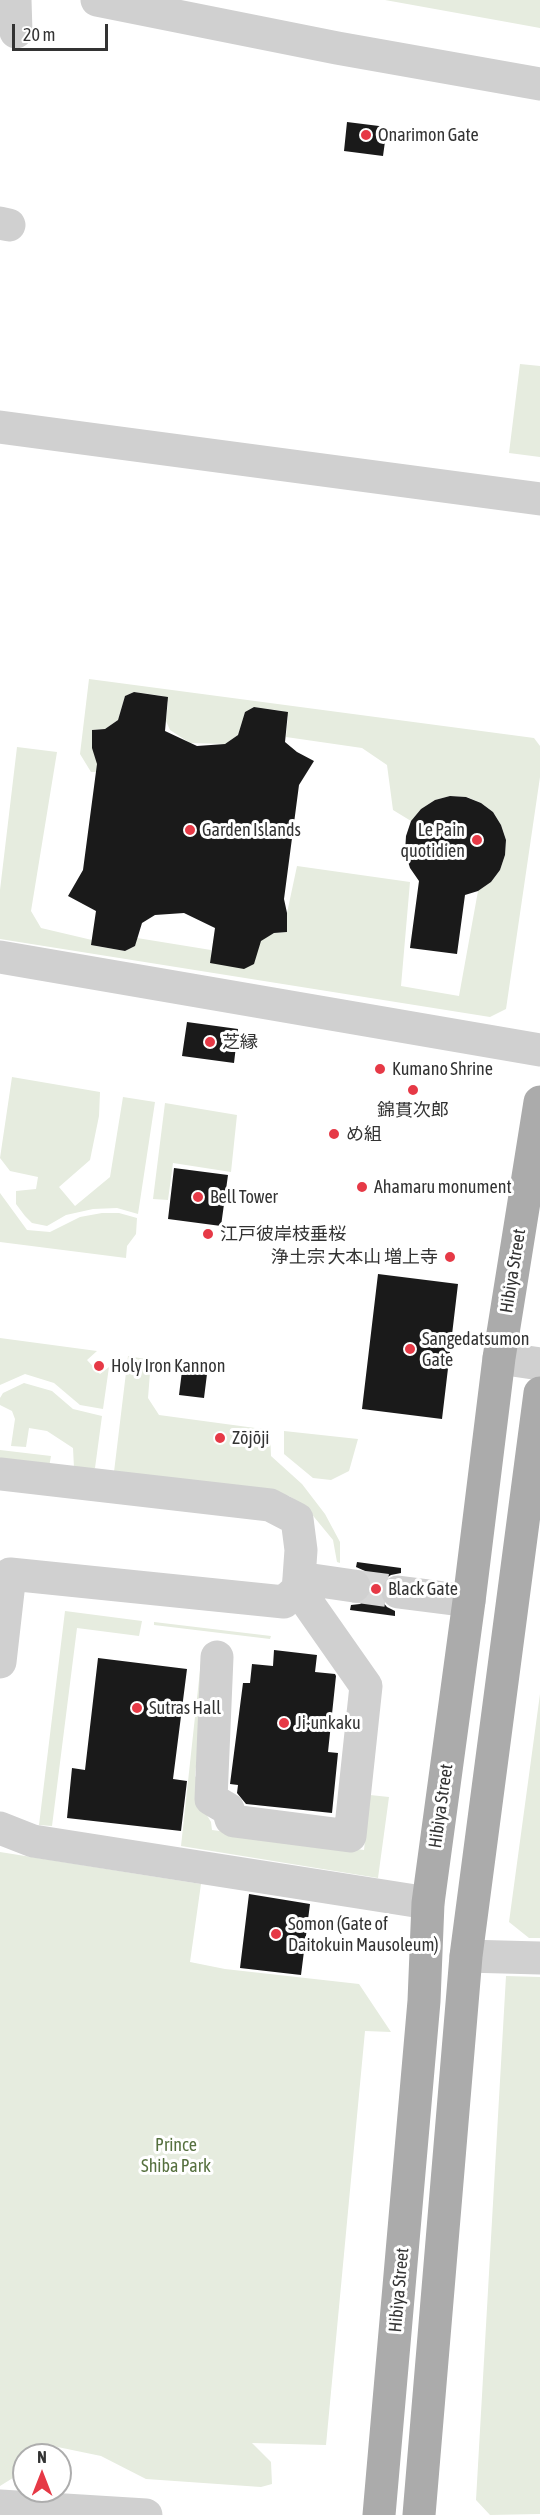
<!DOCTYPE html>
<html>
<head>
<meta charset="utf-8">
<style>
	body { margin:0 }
	#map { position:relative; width:540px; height:2515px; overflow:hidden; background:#fff; font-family:"Asap Condensed",sans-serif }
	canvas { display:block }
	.north { position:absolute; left:12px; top:2443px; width:60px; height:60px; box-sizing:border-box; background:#fff; border:2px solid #adadad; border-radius:50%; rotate:0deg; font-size:16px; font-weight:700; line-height:24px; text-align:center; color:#333 }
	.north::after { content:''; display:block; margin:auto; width:21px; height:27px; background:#e63946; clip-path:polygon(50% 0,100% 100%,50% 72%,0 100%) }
	.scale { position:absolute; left:12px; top:24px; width:96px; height:27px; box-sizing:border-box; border:3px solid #333; border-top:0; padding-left:8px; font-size:18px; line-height:21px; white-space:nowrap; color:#333; -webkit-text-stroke:4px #fff; paint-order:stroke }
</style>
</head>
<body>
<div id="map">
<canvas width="540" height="2515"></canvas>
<div class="north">N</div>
<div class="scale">20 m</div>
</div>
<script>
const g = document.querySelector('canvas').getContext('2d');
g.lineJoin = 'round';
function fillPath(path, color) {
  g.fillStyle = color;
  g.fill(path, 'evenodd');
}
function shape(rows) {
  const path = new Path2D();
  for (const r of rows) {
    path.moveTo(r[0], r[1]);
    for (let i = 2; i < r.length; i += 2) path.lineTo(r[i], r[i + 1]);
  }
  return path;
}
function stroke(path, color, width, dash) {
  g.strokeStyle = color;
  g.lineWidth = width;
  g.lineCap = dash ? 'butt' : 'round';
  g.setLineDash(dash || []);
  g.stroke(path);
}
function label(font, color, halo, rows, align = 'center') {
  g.font = font + ' "Asap Condensed","Noto Sans JP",sans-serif';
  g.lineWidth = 6;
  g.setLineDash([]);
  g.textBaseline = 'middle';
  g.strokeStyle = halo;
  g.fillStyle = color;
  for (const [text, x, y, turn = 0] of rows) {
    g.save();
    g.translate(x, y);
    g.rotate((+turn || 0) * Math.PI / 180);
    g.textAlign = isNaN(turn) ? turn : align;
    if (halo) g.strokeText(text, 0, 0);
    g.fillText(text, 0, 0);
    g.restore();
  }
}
fillPath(shape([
	[385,0,540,0,540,28,507,22],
	[520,364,540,366,540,457,509,453],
	[89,679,534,738,540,746,540,777,506,1009,490,1017,0,939,0,890,17,747,57,752,31,911,41,928,92,940,96,946,125,951,135,946,137,938,211,950,211,958,215,963,274,933,287,932,287,913,297,866,410,882,401,986,459,996,478,891,491,882,500,870,505,855,506,840,501,825,493,812,481,803,467,797,450,796,435,800,421,809,411,821,393,810,387,765,362,748,286,737,288,717,283,711,254,707,245,712,238,735,225,744,190,743,170,730,166,721,168,702,163,696,134,692,125,696,118,720,105,729,92,730,105,772,91,772,80,754],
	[12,1077,100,1092,99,1116,90,1160,59,1187,75,1206,110,1177,123,1097,155,1102,138,1214,117,1208,93,1209,66,1215,47,1226,32,1223,25,1216,16,1204,16,1191,36,1189,38,1177,10,1171,0,1158],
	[165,1103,237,1115,231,1172,173,1163,168,1200,153,1199],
	[0,1193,27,1230,50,1232,80,1217,102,1213,119,1213,137,1218,136,1234,127,1246,126,1258,0,1242],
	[0,1338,97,1351,87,1360,100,1374,109,1367,103,1409,80,1405,54,1383,25,1374,0,1385],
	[128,1356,151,1360,148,1398,159,1415,270,1430,271,1456,302,1484,325,1514,340,1542,340,1563,337,1562,333,1540,305,1506,289,1496,114,1472],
	[24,1383,52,1391,73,1409,102,1416,95,1468,74,1468,73,1448,47,1431,29,1428,26,1447,11,1446,15,1419,12,1411,0,1405,0,1398,3,1393],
	[284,1431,358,1439,349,1471,331,1480,313,1478,284,1454],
	[0,1450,51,1456,48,1473,0,1467],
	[65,1611,142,1621,139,1636,77,1628,52,1826,39,1825],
	[154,1622,271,1636,270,1639,154,1625],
	[202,1652,208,1652,195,1776,203,1785,205,1812,211,1822,212,1830,364,1850,370,1795,389,1797,378,1878,181,1846],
	[540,1694,540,1938,529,1938,509,1922],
	[0,1852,201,1884,190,1962,225,1969,359,1984,391,2032,365,2031,326,2445,252,2443,271,2462,272,2484,261,2487,146,2479,101,2456,48,2445,34,2455,24,2455,24,2466,16,2476,0,2486],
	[506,1976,540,1977,540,2514,490,2515,476,2500]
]), '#e6ecdf');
fillPath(shape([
	[347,122,387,127,383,156,344,151],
	[134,692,168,697,165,731,197,746,225,744,238,735,245,712,254,707,288,712,285,742,297,752,314,761,299,785,284,899,287,913,287,932,274,933,261,941,254,964,244,969,210,963,215,928,184,913,155,915,142,923,135,946,125,951,91,945,96,911,68,896,83,870,97,764,92,748,92,730,105,729,118,720,125,696],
	[450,796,466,797,481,803,493,812,501,825,506,840,505,855,500,870,491,882,478,891,465,895,457,954,410,948,419,881,410,868,405,852,406,836,411,821,421,809,435,800],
	[187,1022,238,1029,234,1063,182,1056],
	[174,1168,228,1175,221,1226,168,1219],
	[378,1274,458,1284,442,1419,362,1409],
	[182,1371,207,1374,204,1398,179,1395],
	[357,1562,401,1568,401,1573,391,1575,383,1580,380,1589,381,1600,387,1607,395,1611,395,1616,350,1610,351,1605,360,1604,368,1598,373,1588,371,1579,365,1571,356,1567],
	[274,1650,317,1655,315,1672,335,1674,336,1676,328,1752,338,1753,332,1813,246,1804,237,1793,238,1785,230,1784,243,1683,250,1683,252,1664,273,1666],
	[98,1658,187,1669,173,1779,187,1781,181,1831,67,1818,72,1768,85,1770],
	[249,1894,310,1904,301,1975,240,1968]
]), '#1a1a1a');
stroke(shape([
	[354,1586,398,1592]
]), '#d6d6d6', 33, [33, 16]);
stroke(shape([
	[15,0,16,32],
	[97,0,337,48,540,84],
	[0,223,9,225],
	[0,427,540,499],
	[0,957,540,1050],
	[499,1358,540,1364],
	[0,1474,270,1505,297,1519,301,1550,299,1578],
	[398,1592,469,1601],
	[217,1657,211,1799,228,1809,231,1819,234,1821,350,1836,366,1686,298,1589],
	[0,1662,10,1574,284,1602,298,1589,299,1578,354,1586],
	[0,1828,33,1841,428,1903],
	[466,1956,540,1958],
	[0,2506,146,2515]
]), '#d0d0d0', 33);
stroke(shape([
	[379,2515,424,2001,428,1903,469,1601,499,1358,540,1102],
	[419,2515,466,1956,540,1393]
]), '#ababab', 33);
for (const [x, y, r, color] of [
	[366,135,6,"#e63946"],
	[190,830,6,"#e63946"],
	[477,840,6,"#e63946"],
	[210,1042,6,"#e63946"],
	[380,1069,6,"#e63946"],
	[413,1090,6,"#e63946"],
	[334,1134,6,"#e63946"],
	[362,1187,6,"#e63946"],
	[198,1197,6,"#e63946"],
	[208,1234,6,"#e63946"],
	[450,1257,6,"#e63946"],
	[410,1349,6,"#e63946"],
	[99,1366,6,"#e63946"],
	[220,1438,6,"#e63946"],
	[376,1589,6,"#e63946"],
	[137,1708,6,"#e63946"],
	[284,1723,6,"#e63946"],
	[276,1934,6,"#e63946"]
]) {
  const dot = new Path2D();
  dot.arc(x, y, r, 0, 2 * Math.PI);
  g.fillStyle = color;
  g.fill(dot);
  stroke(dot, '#fff', 2);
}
label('18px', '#333', '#fff', [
	["Onarimon Gate",378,135],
	["Garden Islands",202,830],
	["Le Pain",465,830,"right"],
	["quotidien",465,851,"right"],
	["芝縁",222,1042],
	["Kumano Shrine",392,1069],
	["錦貫次郎",413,1110,"center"],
	["め組",346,1134],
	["Ahamaru monument",374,1187],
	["Bell Tower",210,1197],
	["江戸彼岸枝垂桜",220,1234],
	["浄土宗 大本山 増上寺",438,1257,"right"],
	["Sangedatsumon",422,1339],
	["Gate",422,1360],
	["Holy Iron Kannon",111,1366],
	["Zōjōji",232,1438],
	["Black Gate",388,1589],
	["Sutras Hall",149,1708],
	["Ji-unkaku",296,1723],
	["Somon (Gate of",288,1924],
	["Daitokuin Mausoleum)",288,1945]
], 'left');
label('18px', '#333', '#fff', [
	["Hibiya Street",513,1271,-81],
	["Hibiya Street",441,1806,-82],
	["Hibiya Street",399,2290,-85]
]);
label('18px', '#56703f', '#fff', [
	["Prince",176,2145],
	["Shiba Park",176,2166]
]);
</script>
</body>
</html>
